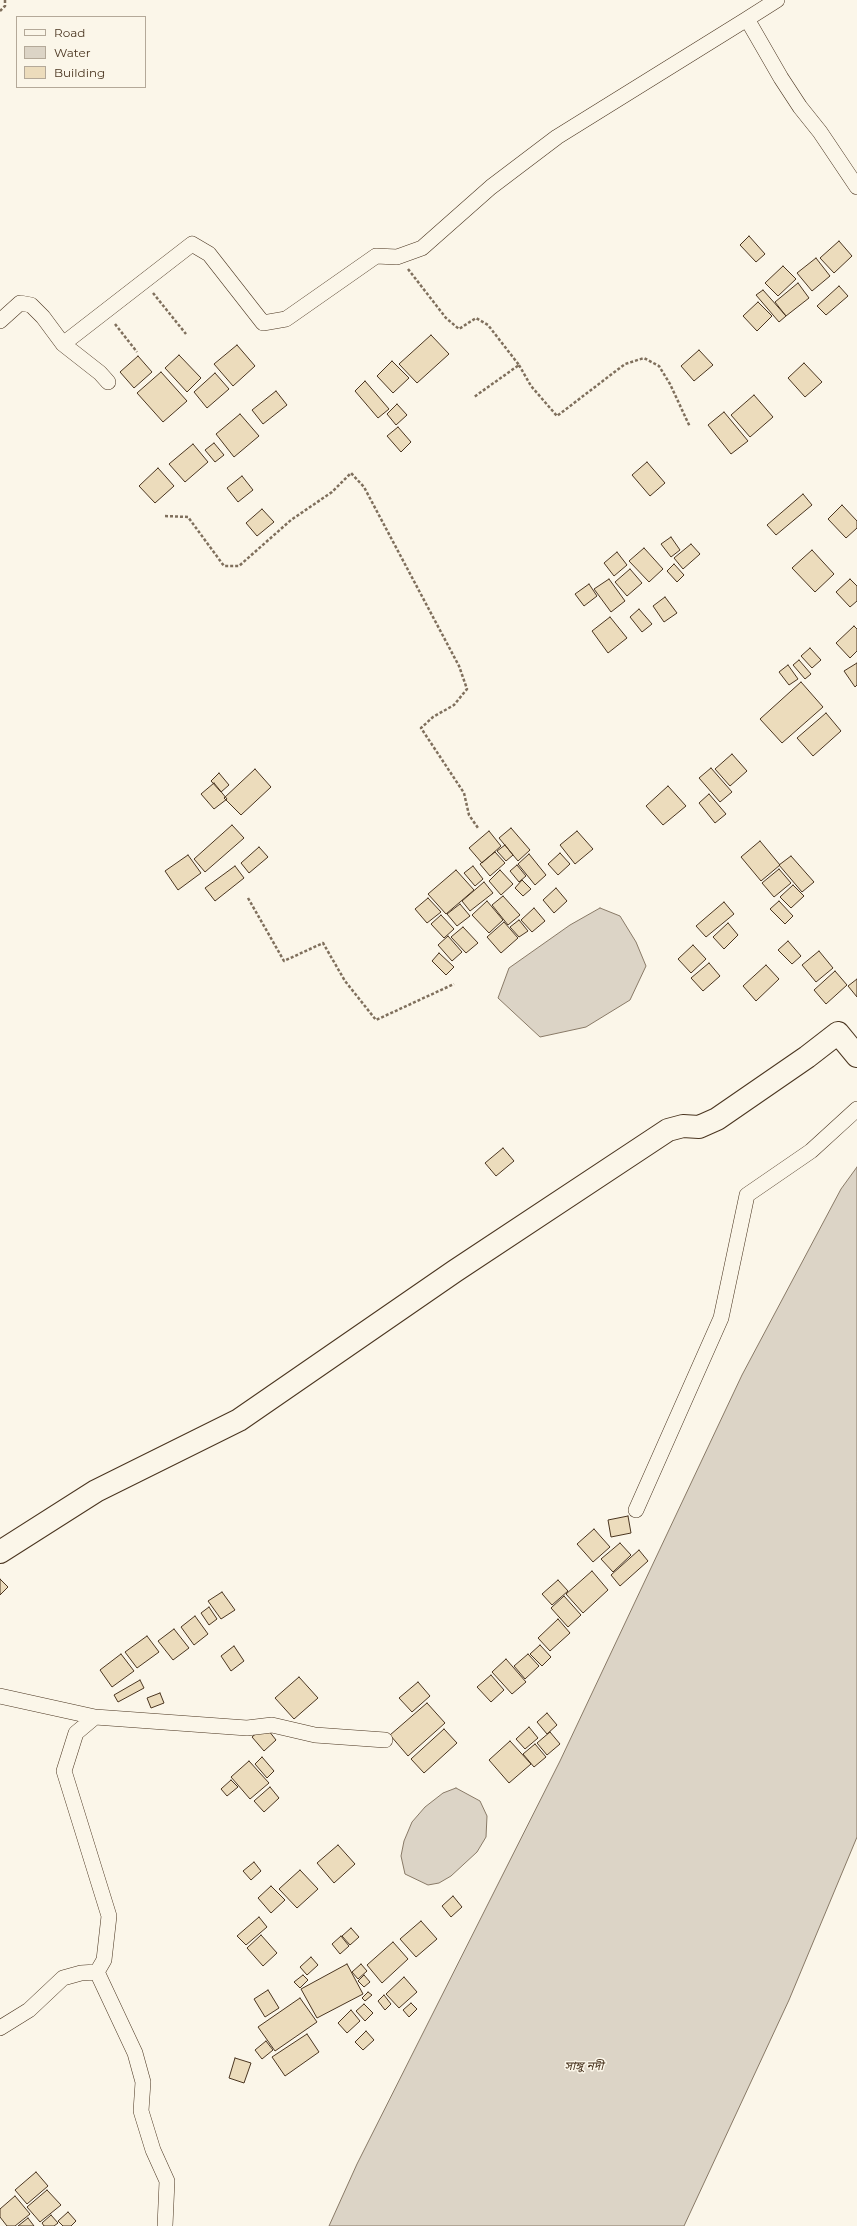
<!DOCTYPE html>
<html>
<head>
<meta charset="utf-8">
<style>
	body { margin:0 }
	#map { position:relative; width:857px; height:2226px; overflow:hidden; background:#fbf6e9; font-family:Montserrat,sans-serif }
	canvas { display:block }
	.legend { position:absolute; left:16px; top:16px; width:130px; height:72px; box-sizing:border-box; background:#fbf6e9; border:1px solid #b4a999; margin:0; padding:5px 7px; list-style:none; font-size:12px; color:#4a3520 }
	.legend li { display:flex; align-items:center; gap:8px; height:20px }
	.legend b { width:20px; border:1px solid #b4a999 }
</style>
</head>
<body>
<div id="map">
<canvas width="857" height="2226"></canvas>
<ul class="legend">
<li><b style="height:5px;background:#fbf6e9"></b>Road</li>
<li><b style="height:11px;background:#dcd4c6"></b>Water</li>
<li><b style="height:11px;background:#ecdcbc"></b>Building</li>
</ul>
</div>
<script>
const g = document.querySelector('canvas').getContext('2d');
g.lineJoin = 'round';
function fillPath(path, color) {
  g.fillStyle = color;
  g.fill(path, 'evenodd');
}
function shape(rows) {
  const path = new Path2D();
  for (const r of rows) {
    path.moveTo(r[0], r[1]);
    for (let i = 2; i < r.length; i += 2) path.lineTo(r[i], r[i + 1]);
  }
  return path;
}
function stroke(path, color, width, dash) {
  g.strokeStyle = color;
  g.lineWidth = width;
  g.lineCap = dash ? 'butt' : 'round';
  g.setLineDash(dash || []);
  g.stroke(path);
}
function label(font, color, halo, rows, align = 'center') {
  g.font = font + ' Montserrat,"Noto Sans Bengali",sans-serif';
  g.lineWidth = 3;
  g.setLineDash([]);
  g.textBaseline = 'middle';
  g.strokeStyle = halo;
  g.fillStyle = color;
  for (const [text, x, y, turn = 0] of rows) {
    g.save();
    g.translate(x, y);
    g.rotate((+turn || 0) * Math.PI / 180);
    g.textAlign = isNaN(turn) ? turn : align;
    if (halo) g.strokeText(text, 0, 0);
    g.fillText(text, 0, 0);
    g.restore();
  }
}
const water = shape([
	[600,908,620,916,636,942,646,966,630,1000,586,1027,540,1037,498,998,509,968,570,925,600,908],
	[857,1167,857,1837,789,2000,684,2226,329,2226,357,2164,560,1761,742,1375,841,1189,857,1167],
	[456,1788,480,1801,487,1816,486,1837,477,1852,451,1876,439,1883,428,1885,405,1874,401,1856,404,1841,412,1822,425,1807,443,1793,456,1788]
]);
fillPath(water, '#dcd4c6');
stroke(water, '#887966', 1);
const building = shape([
	[749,236,765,254,756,262,740,245,749,236],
	[839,241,852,256,834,273,820,258,839,241],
	[816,258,830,276,812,291,797,273,816,258],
	[783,266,796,279,778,296,765,283,783,266],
	[798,283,809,298,786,316,775,302,798,283],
	[839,286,848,296,826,315,817,306,839,286],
	[763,290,786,316,779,322,756,295,763,290],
	[758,302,772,316,757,331,743,316,758,302],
	[431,335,449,354,417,383,399,364,431,335],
	[237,345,255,366,233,386,214,364,237,345],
	[699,350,713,365,694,381,681,366,699,350],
	[179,355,201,378,187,392,165,368,179,355],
	[138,356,152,372,134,388,120,372,138,356],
	[392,361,409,378,393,393,377,376,392,361],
	[804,363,822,382,805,397,788,378,804,363],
	[161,372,187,401,163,422,137,393,161,372],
	[215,373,229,389,207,408,194,392,215,373],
	[365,381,389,409,378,418,355,391,365,381],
	[276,391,287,405,263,424,252,410,276,391],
	[754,395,773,417,750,437,731,415,754,395],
	[397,404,407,415,396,425,387,414,397,404],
	[724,412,748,441,731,454,708,425,724,412],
	[240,414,259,436,234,457,216,434,240,414],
	[398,427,411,442,401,452,387,436,398,427],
	[214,443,224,455,215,462,205,450,214,443],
	[193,444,208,462,185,482,169,464,193,444],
	[647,462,665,483,650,496,632,475,647,462],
	[158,468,174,486,155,503,139,486,158,468],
	[242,476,253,490,238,502,227,488,242,476],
	[803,494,812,505,776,535,767,525,803,494],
	[842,505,857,521,857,528,846,538,828,519,842,505],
	[262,509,274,522,257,536,246,523,262,509],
	[671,537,680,550,671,557,661,544,671,537],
	[691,544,700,554,683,569,674,558,691,544],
	[644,548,663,569,649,582,629,561,644,548],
	[812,550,834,574,815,592,792,568,812,550],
	[617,552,627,565,614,576,604,563,617,552],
	[674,564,684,575,677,582,667,571,674,564],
	[630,569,642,583,627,596,615,582,630,569],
	[609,579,625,601,611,612,594,589,609,579],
	[850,579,857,586,857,601,850,607,836,592,850,579],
	[589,584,597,596,584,606,575,594,589,584],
	[665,597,677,613,664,622,653,606,665,597],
	[639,609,652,624,642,632,630,617,639,609],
	[610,617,627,638,608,653,592,631,610,617],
	[854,626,857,629,857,651,850,658,836,643,854,626],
	[810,648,821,660,812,668,801,656,810,648],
	[799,660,811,674,805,679,793,665,799,660],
	[857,663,857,685,855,687,844,671,857,663],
	[788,665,798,679,789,685,779,672,788,665],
	[801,682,823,707,782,743,760,719,801,682],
	[826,713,841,731,813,756,797,738,826,713],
	[732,754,747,771,730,786,715,769,732,754],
	[711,768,732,792,720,802,699,778,711,768],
	[255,769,271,787,241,815,224,798,255,769],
	[219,773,229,785,221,792,211,781,219,773],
	[214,783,227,799,214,809,201,794,214,783],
	[668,786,686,806,663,825,646,806,668,786],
	[709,794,726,814,715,823,699,803,709,794],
	[232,825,244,838,205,872,194,859,232,825],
	[511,828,530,850,518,861,499,838,511,828],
	[489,831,501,846,482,863,469,848,489,831],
	[577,831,593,849,575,864,560,845,577,831],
	[760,841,780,865,761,881,741,857,760,841],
	[505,845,513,855,506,861,497,851,505,845],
	[259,847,268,857,249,873,241,863,259,847],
	[495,852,505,863,490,876,480,864,495,852],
	[560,853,570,864,558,875,548,864,560,853],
	[529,854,546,875,535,885,518,864,529,854],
	[188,855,201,873,178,890,165,871,188,855],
	[791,856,814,882,802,892,779,865,791,856],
	[517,865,526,876,519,882,510,871,517,865],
	[235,866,244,878,215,901,205,888,235,866],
	[473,866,483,879,475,886,464,873,473,866],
	[779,869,791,883,774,897,762,883,779,869],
	[456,870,474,890,446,914,428,894,456,870],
	[500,870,513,884,501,895,489,881,500,870],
	[522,880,531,889,523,896,515,888,522,880],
	[484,882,493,893,470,911,462,901,484,882],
	[793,885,804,896,791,908,780,897,793,885],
	[556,888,567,901,554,913,543,900,556,888],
	[503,896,520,915,508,925,492,905,503,896],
	[428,898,441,912,427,923,415,909,428,898],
	[487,901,503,920,489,933,472,915,487,901],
	[779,901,793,916,785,924,770,909,779,901],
	[724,902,734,914,706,937,696,926,724,902],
	[460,904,470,916,457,926,447,914,460,904],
	[534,908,545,921,532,932,521,920,534,908],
	[441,915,454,929,444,938,431,924,441,915],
	[519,920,528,931,519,937,510,927,519,920],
	[504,922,518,938,501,953,487,937,504,922],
	[728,923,738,935,724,949,713,937,728,923],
	[463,927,478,943,466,953,451,937,463,927],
	[448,936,462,952,452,961,438,945,448,936],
	[788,941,801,956,792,964,778,950,788,941],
	[693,945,706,959,691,973,678,959,693,945],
	[819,951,833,968,816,982,802,965,819,951],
	[439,953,454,967,446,975,432,961,439,953],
	[709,963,720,976,703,991,691,978,709,963],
	[766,965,779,979,756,1001,743,986,766,965],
	[835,971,847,985,826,1004,814,990,835,971],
	[857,979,857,997,848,986,857,979],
	[503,1148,514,1161,496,1176,485,1163,503,1148],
	[628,1516,631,1533,611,1537,608,1520,628,1516],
	[594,1529,610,1547,593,1562,577,1544,594,1529],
	[620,1543,631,1555,613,1572,601,1559,620,1543],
	[639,1550,648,1561,620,1586,611,1575,639,1550],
	[592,1571,608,1590,583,1613,566,1594,592,1571],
	[0,1579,8,1587,0,1595,0,1579],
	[558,1580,568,1591,552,1605,542,1594,558,1580],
	[222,1592,235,1610,221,1619,208,1601,222,1592],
	[564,1596,581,1615,568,1627,551,1608,564,1596],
	[209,1607,217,1619,209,1625,201,1613,209,1607],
	[195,1616,208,1634,194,1645,181,1627,195,1616],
	[558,1619,570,1633,550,1651,538,1638,558,1619],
	[174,1629,189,1648,173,1660,158,1641,174,1629],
	[147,1636,159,1652,137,1668,125,1652,147,1636],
	[540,1645,551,1657,542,1666,530,1654,540,1645],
	[234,1646,244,1661,231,1671,221,1656,234,1646],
	[121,1654,134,1671,112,1687,100,1670,121,1654],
	[528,1654,539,1666,525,1679,514,1666,528,1654],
	[506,1659,526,1682,512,1694,492,1672,506,1659],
	[491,1675,504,1690,491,1702,477,1687,491,1675],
	[299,1677,318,1698,294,1719,275,1698,299,1677],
	[140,1680,144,1688,118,1702,114,1695,140,1680],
	[418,1682,430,1696,412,1712,399,1698,418,1682],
	[160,1693,164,1703,151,1708,147,1698,160,1693],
	[427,1703,445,1723,408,1756,390,1735,427,1703],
	[547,1713,557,1725,547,1734,537,1722,547,1713],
	[265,1726,276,1740,264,1751,252,1737,265,1726],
	[529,1727,538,1738,525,1749,516,1739,529,1727],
	[444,1729,457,1743,424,1773,411,1759,444,1729],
	[550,1732,560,1744,547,1755,537,1743,550,1732],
	[510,1741,531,1764,509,1783,489,1760,510,1741],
	[535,1744,546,1757,534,1767,523,1754,535,1744],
	[262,1757,274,1771,267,1778,255,1764,262,1757],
	[249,1761,269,1783,250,1799,231,1777,249,1761],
	[231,1780,238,1787,227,1796,221,1789,231,1780],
	[270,1787,279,1798,264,1812,254,1801,270,1787],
	[338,1845,355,1864,334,1883,317,1863,338,1845],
	[254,1862,261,1871,251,1880,243,1871,254,1862],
	[300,1870,318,1889,297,1908,279,1889,300,1870],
	[271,1886,285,1900,271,1913,258,1898,271,1886],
	[453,1896,462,1907,451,1917,442,1906,453,1896],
	[259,1917,267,1927,246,1945,237,1936,259,1917],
	[421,1921,437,1939,416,1957,400,1939,421,1921],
	[351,1928,359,1937,350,1945,342,1936,351,1928],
	[261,1935,277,1953,263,1966,247,1948,261,1935],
	[341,1936,349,1946,340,1954,332,1944,341,1936],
	[393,1942,408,1959,382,1983,367,1965,393,1942],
	[311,1957,318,1965,307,1975,300,1967,311,1957],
	[347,1964,363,1994,317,2018,301,1989,347,1964],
	[361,1964,367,1971,358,1979,352,1972,361,1964],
	[303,1975,308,1980,300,1988,294,1982,303,1975],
	[364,1975,370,1982,364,1987,358,1981,364,1975],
	[404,1977,417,1992,399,2008,386,1994,404,1977],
	[268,1990,279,2008,265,2017,254,1999,268,1990],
	[368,1992,372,1995,365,2001,362,1998,368,1992],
	[384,1995,391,2004,385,2010,378,2001,384,1995],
	[300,1998,317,2022,275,2051,258,2027,300,1998],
	[411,2003,417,2009,409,2017,403,2010,411,2003],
	[364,2004,373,2013,365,2021,356,2011,364,2004],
	[351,2010,360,2021,347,2033,338,2023,351,2010],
	[366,2031,374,2040,363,2050,355,2042,366,2031],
	[307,2034,319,2052,285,2076,272,2057,307,2034],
	[266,2041,273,2050,262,2059,255,2050,266,2041],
	[235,2058,251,2063,244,2083,229,2078,235,2058],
	[36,2172,48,2186,27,2204,15,2190,36,2172],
	[47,2190,61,2205,40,2222,27,2207,47,2190],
	[15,2196,30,2214,15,2226,7,2226,0,2217,0,2209,15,2196],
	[68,2212,76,2221,71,2226,63,2226,58,2221,68,2212],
	[51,2215,58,2223,54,2226,44,2226,42,2223,51,2215],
	[28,2218,34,2226,18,2226,28,2218]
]);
fillPath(building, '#ecdcbc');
stroke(building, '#4a3520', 1);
const street = shape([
	[747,19,777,0],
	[0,321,20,303,31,305,43,317,63,344,100,373,108,382],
	[63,344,192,244,209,254,263,323,286,319,376,256,397,257,422,248,491,187,557,137,747,19,781,78,800,107,820,132,857,187],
	[636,1510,721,1318,747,1195,811,1151,857,1109],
	[0,1696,95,1717,247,1728,272,1725,315,1735,385,1740],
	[97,1972,135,2053,143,2082,141,2111,153,2150,167,2181,165,2226],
	[0,2028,29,2010,63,1978,81,1973,97,1972,104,1960,109,1916,64,1771,76,1733,95,1717]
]);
const secondary = shape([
	[0,1552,96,1491,239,1420,455,1271,668,1130,683,1126,699,1127,717,1119,807,1057,838,1033,857,1056]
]);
stroke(street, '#4a3520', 16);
stroke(secondary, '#4a3520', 24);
stroke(shape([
	[0,11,5,6,5,0],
	[408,269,446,318,459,329,476,318,488,325,519,365,474,397],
	[153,293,186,334],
	[115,324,137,352],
	[519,365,531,386,557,416,625,364,644,358,659,366,670,384,690,427],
	[165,516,188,517,224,566,239,566,291,520,332,492,351,473,364,487,459,666,467,689,454,705,433,717,421,728,464,793,469,815,478,828],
	[248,898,284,961,323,943,345,981,376,1020,454,984]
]), '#7f6f5c', 2.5, [3, 2]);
stroke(street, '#fbf6e9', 15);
stroke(secondary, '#fbf6e9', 22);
label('italic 12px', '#4a3520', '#fbf6e9', [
	["সাঙ্গু নদী",584,2066]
]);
</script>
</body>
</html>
